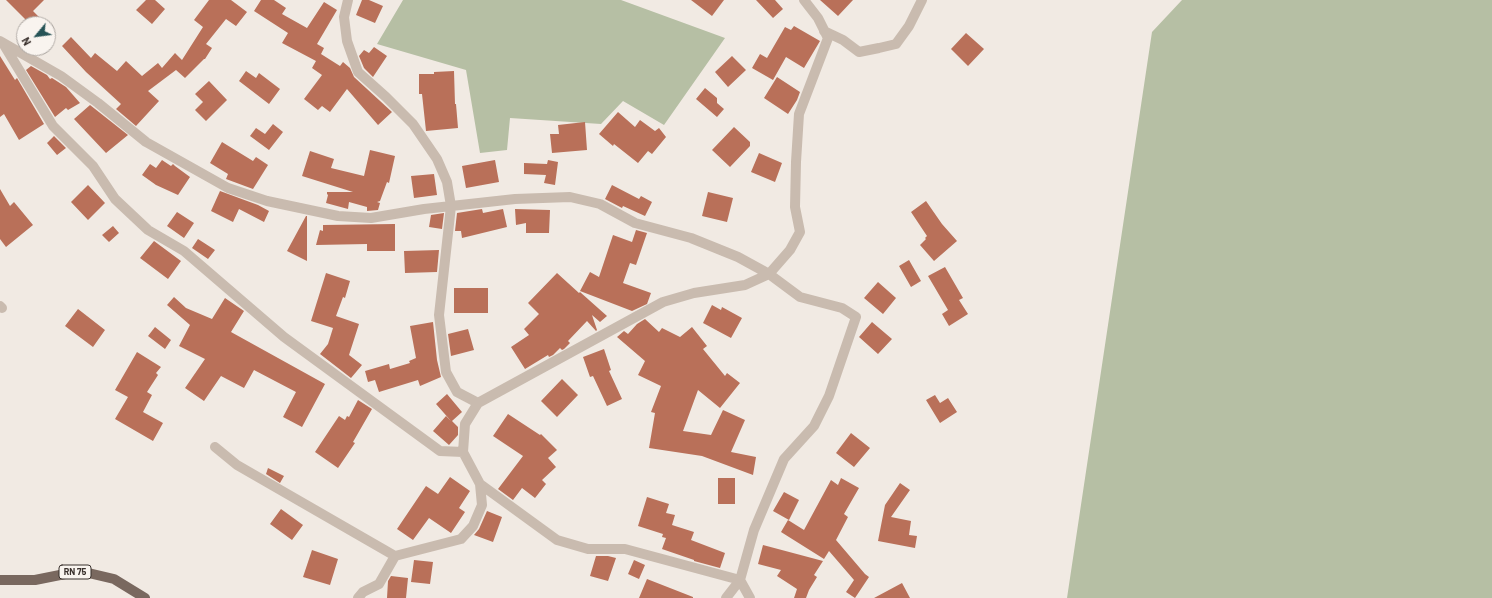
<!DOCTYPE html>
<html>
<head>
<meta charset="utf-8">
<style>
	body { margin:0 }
	#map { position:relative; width:1492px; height:598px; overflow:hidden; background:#f1eae3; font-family:Barlow,sans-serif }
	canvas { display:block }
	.north { position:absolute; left:16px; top:16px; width:40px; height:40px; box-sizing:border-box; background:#f9f4ef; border:1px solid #aca6a1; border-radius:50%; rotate:241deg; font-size:11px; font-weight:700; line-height:16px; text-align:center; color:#39302c }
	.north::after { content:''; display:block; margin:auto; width:14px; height:18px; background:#265356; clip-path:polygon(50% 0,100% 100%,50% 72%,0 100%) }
</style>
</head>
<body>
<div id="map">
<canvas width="1492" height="598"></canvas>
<div class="north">N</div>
</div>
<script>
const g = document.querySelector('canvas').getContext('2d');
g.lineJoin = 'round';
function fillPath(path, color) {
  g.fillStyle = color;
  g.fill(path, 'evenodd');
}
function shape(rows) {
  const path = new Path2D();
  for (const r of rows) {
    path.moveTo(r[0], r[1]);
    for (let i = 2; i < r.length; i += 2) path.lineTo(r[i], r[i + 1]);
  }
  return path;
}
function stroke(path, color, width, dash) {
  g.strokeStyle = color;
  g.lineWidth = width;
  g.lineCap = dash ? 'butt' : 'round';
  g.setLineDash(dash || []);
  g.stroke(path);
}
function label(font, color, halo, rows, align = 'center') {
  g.font = font + ' Barlow,sans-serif';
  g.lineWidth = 3;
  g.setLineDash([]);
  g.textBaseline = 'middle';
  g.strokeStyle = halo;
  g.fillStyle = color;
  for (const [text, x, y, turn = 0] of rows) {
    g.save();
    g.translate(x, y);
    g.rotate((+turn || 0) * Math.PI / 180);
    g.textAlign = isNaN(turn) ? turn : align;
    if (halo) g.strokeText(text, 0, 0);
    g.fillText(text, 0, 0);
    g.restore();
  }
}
fillPath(shape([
	[403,0,621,0,725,38,664,125,623,101,601,124,510,118,507,150,480,153,466,70,377,44],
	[1182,0,1492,0,1492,598,1067,598,1152,32]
]), '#b6bfa4');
fillPath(shape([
	[6,0,44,0,33,11,46,24,30,24],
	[146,0,155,0,165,9,152,24,136,10],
	[209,0,231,0,247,12,236,26,226,19,206,44,212,48,205,59,204,59,185,78,176,70,148,91,159,101,136,126,116,109,121,104,86,72,62,46,71,37,91,58,95,53,117,71,126,61,142,76,158,63,162,68,175,53,182,60,203,27,194,20],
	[261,0,274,0,286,8,282,14,307,28,324,2,337,10,317,44,324,48,321,54,340,66,343,62,350,68,354,77,392,112,378,125,347,89,330,112,322,106,318,110,304,99,322,75,312,68,316,61,282,43,288,33,254,11],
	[362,0,369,0,383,6,375,23,356,15],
	[691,0,724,0,712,16],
	[756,0,775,0,783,9,773,18],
	[820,0,853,0,838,16],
	[794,26,820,41,804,68,786,57,773,80,752,68,760,54,767,58,785,27,791,30],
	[966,33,984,49,968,66,951,49],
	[374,47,387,56,373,77,364,68,359,56,364,50,369,53],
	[0,56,15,80,17,78,44,124,19,140,4,114,0,117],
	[732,56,746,70,728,87,715,72],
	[31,66,47,75,50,79,52,78,66,87,80,103,68,110,66,108,55,117,26,70],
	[246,71,256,78,259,73,280,89,269,104,239,81],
	[454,71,455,104,456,104,458,128,426,131,422,94,419,94,419,74,434,74,434,72],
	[777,77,800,92,797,100,788,114,764,98],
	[209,81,227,100,206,121,195,110,203,102,195,94],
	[705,88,717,98,717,103,724,109,717,117,696,99],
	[90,105,128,135,106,153,74,119],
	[618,112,635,127,640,120,655,131,659,128,666,137,652,154,648,151,638,163,614,144,613,146,599,134],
	[585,122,587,150,552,153,550,134,559,134,558,125],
	[273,124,283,132,269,150,250,136,256,128,265,134],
	[734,127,750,142,750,146,730,167,712,150],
	[54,136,66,148,57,155,47,143],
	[222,142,253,161,256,157,268,165,253,189,226,179,228,174,210,163],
	[370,150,395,156,389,183,387,182,380,201,377,202,380,203,378,210,367,211,367,207,349,202,348,209,326,203,328,195,327,194,327,192,353,192,302,176,310,151,334,159,331,168,364,176],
	[759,153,782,163,775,182,751,172],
	[162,160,171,166,173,164,175,166,190,177,178,195,156,185,142,175,150,164,156,168],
	[495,160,499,182,466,188,462,166],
	[548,160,558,162,555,185,544,183,546,175,524,174,524,163,547,164],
	[434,174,437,195,414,198,411,176],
	[88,185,105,203,88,220,71,202],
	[612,185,639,199,641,196,652,202,645,216,623,206,622,208,605,199],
	[0,189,10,206,14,202,33,225,6,247,0,239],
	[220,191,258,205,269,211,264,222,239,209,233,222,211,211],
	[708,192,733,198,727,222,702,216],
	[926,201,942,224,957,241,934,261,920,245,926,239,925,238,927,236,911,212],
	[482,209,483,213,503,209,507,227,462,238,461,231,455,231,457,213],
	[515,209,550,210,549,233,526,233,526,223,516,225],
	[177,212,194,223,184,238,167,226],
	[444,213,442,229,429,227,431,215],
	[306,216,307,216,307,261,287,251],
	[395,224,395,251,367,251,367,244,316,245,320,230,323,231,323,225],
	[113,226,119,233,109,242,102,235],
	[636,230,647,233,636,265,630,263,623,283,651,293,647,304,632,311,580,291,590,272,599,277,613,235,632,242],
	[198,239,215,250,208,259,192,248],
	[154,241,181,261,168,279,140,258],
	[439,250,437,272,405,273,404,251],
	[909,260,921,281,911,287,899,266],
	[945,267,963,298,959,300,968,314,949,326,942,314,948,310,928,276],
	[326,273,350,281,345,298,343,297,336,316,359,324,349,355,362,365,351,378,320,354,328,344,333,328,311,321],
	[557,273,579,293,580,292,607,316,600,322,592,315,597,330,596,331,587,321,568,341,570,343,564,349,562,350,560,348,553,355,549,357,548,355,525,369,511,347,529,335,524,329,539,314,528,303],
	[878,282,896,298,883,314,864,298],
	[454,288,488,288,488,313,454,313],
	[174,297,186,308,212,319,225,298,244,311,231,332,325,384,302,427,283,417,296,392,254,370,244,388,221,376,204,401,185,388,205,359,179,346,190,325,167,305],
	[712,305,721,310,722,307,742,318,731,338,703,323],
	[78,309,105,330,93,347,65,326],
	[645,319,659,332,662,328,680,337,692,327,707,346,703,349,725,376,727,373,740,383,720,408,698,390,683,431,711,435,723,410,745,420,731,452,756,457,753,475,702,456,649,448,655,413,651,412,661,386,638,375,645,361,617,337,624,331,628,334,637,324],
	[433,322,437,360,441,377,420,386,418,380,379,392,375,380,368,382,365,371,389,364,390,369,410,363,409,361,416,358,410,326],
	[872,322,892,339,878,354,859,337],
	[155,327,171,340,165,349,148,336],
	[468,329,474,350,451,356,448,334],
	[604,349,611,370,609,371,622,399,607,406,593,376,590,377,583,357],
	[137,352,161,367,156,373,158,375,147,392,152,395,143,412,163,423,153,441,115,419,128,397,115,390],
	[562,379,578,395,557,417,541,401],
	[447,394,462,412,452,421,458,427,458,435,449,445,433,431,446,416,451,421,436,404],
	[935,395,940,403,948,398,957,412,940,423,926,400],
	[358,400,372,409,353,442,355,443,338,468,315,452,339,416,345,420,347,416,349,417],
	[508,414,540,435,541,434,557,450,548,458,556,467,542,480,546,484,535,498,522,488,513,500,498,489,523,456,493,436],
	[851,433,870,448,854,467,836,453],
	[268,468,284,476,280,483,266,474],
	[450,477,470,491,459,508,465,512,451,533,429,518,413,540,397,529,426,486,438,494],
	[718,478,735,478,735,504,718,504],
	[841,478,859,488,844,514,848,517,836,540,865,574,869,577,855,598,846,592,854,580,829,551,824,559,781,532,788,520,804,530,831,480,838,485],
	[900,483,910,490,891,517,911,521,909,535,917,536,915,548,878,541,885,505],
	[784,492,799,500,789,520,773,511],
	[647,497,669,504,666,513,675,515,672,525,694,532,691,540,725,553,720,568,694,561,694,560,662,549,666,538,662,537,663,534,638,526],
	[281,509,303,525,292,540,270,524],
	[487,511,502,517,493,542,474,535,479,529],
	[763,545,823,561,814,575,817,577,809,590,806,598,794,598,797,589,777,576,781,570,758,564],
	[312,550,338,559,330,585,303,577],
	[596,556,608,556,616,558,608,581,590,576],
	[414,560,433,562,430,584,411,582],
	[634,560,645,565,639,579,628,574],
	[391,576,408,578,406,598,387,598,388,581],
	[647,579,693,597,693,598,639,598],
	[902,583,910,598,874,598]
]), '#b97059');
stroke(shape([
	[348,0,344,17,347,41,358,72,386,97,413,124,437,159,447,182,451,206,439,315,446,372,457,392,478,403],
	[824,31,843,40,859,52,879,48,896,44,909,26,922,0],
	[0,41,61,76,98,103,146,142,228,188,267,201,338,216,371,218,424,209,515,199,570,197,600,204,635,223,691,238,738,257,769,274,800,297,842,308,856,317,829,396,814,426,784,459,754,530,740,580,726,598],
	[4,45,53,126,93,166,115,199,148,230,184,251,284,337,440,451,463,452],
	[0,306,2,308],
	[215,447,237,465,395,556],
	[480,484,557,540,588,549,625,549,740,580,750,598],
	[358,598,363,592,379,584,395,556,461,539,473,526,482,505,480,484,463,452,465,424,478,403,663,302,694,293,745,285,769,274,790,250,800,232,795,207,796,162,799,114,828,38,818,18,804,0]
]), '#c9bbaf', 10);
stroke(shape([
	[0,580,35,580,80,571,114,579,145,598]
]), '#79685f', 10);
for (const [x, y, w] of [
	[75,572,32]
]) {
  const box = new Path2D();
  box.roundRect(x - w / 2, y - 7, w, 14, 3);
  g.fillStyle = '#f9f4ef';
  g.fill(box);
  stroke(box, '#39302c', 1);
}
label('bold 9px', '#39302c', null, [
	["RN 75",75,572]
]);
</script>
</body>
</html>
